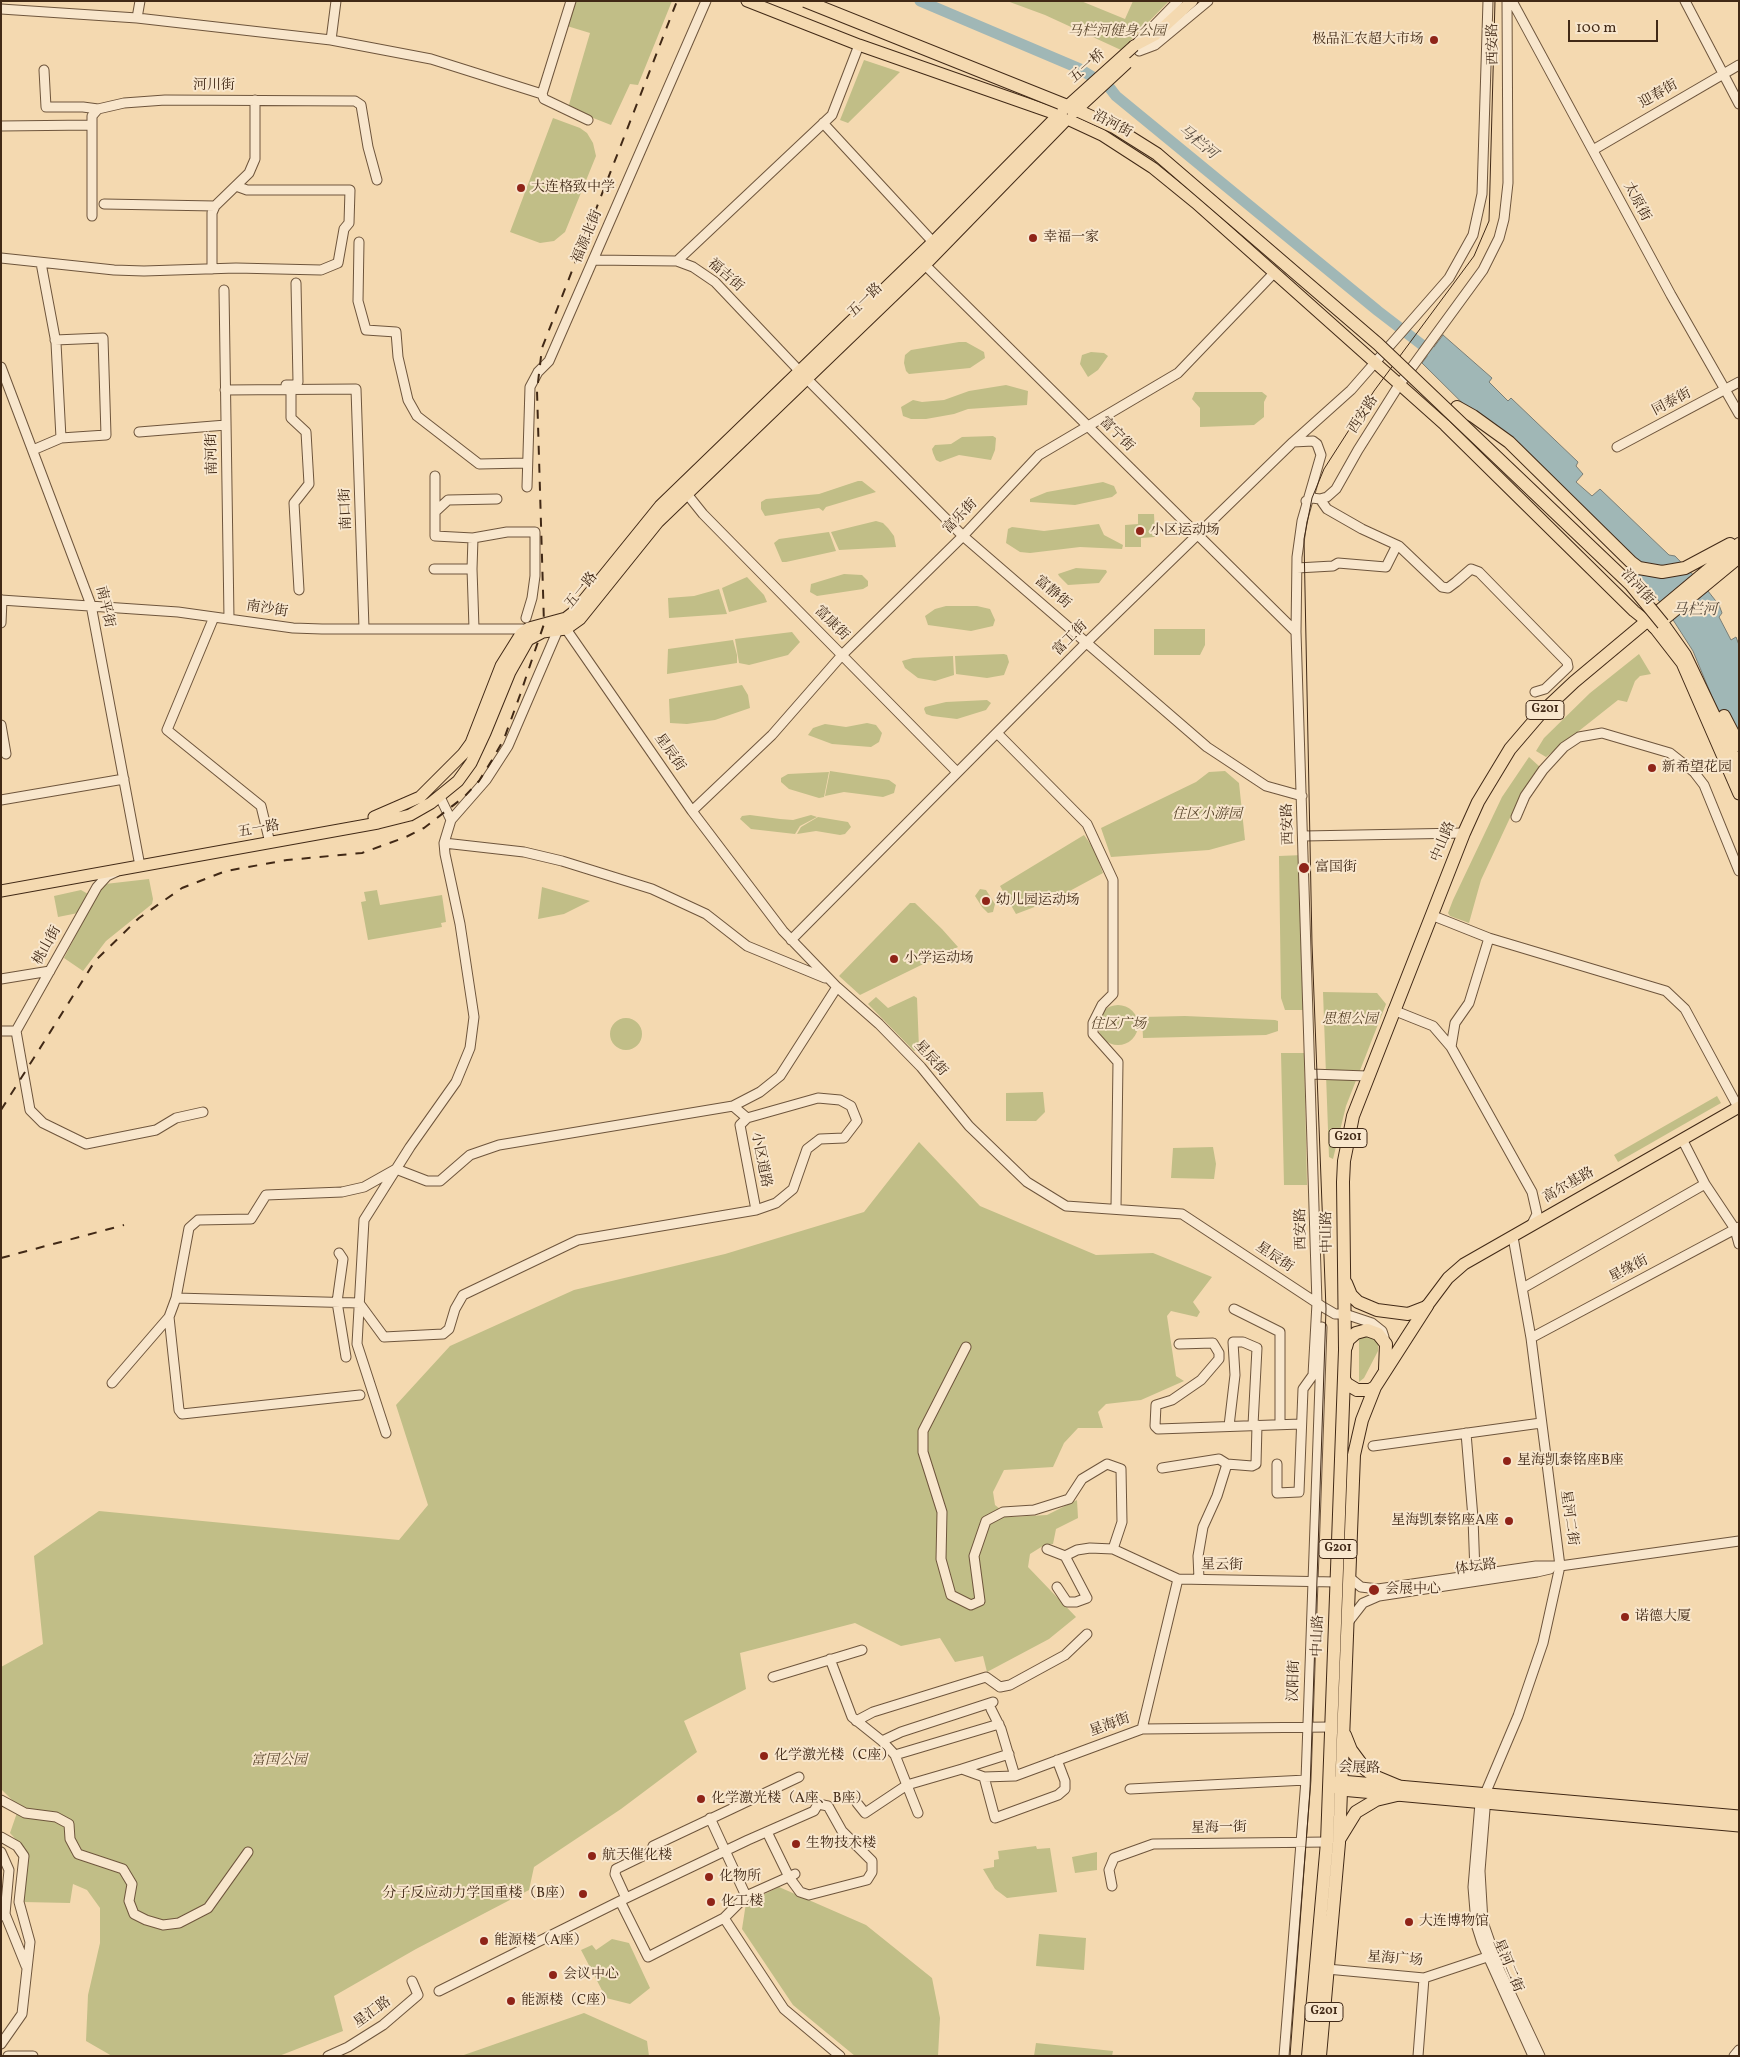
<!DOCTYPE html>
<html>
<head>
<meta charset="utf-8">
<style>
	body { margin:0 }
	#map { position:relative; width:1740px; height:2057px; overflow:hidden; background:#f4d9b0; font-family:Vollkorn,serif }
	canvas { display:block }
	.frame { position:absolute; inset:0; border:2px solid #412916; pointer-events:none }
	.scale { position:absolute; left:1568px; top:20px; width:90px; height:22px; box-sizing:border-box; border:2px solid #412916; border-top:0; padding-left:6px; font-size:15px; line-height:18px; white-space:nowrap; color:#412916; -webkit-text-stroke:4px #f8e6cc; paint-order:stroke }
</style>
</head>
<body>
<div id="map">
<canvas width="1740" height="2057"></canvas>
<div class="frame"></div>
<div class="scale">100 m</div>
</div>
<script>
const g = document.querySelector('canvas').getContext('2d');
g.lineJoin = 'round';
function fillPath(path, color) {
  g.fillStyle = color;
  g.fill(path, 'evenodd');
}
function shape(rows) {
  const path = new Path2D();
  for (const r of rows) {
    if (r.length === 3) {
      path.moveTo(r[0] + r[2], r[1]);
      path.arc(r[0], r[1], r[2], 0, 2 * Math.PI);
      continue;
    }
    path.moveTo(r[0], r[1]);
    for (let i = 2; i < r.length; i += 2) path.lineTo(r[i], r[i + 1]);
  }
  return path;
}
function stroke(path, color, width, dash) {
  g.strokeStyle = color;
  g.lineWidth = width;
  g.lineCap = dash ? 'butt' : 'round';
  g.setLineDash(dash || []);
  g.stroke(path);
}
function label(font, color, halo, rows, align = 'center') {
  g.font = font + ' Vollkorn,"Noto Serif SC",serif';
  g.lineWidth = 4;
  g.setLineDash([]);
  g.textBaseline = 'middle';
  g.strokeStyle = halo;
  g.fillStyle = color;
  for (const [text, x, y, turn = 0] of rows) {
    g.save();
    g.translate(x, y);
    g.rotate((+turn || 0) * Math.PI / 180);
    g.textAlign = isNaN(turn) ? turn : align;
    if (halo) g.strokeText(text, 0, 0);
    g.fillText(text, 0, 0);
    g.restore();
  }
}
fillPath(shape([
	[575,1,672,1,638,85,630,84,611,125,568,108,590,33,567,26],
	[1007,1,1081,1,1125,19,1133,1,1169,1,1121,50,1045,15],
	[864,60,900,72,848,123,840,120],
	[553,118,580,128,587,133,593,143,596,156,565,232,554,241,540,243,510,232],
	[959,342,966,342,984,352,985,358,970,368,909,374,906,371,904,363,905,355,911,350],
	[1091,352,1104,353,1108,356,1098,370,1088,377,1080,364,1082,355],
	[1006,385,1028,391,1027,405,968,409,954,414,926,419,911,419,903,416,901,407,913,400,922,402,944,400,969,391],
	[1195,392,1262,392,1267,396,1264,402,1264,417,1254,425,1200,427,1200,408,1192,399],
	[993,436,996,438,995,450,991,460,959,455,940,462,936,460,933,453,932,449,935,445,951,444,962,437],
	[858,481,862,481,876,492,826,507,823,511,819,508,765,516,761,509,761,502,766,499,819,494],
	[1103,482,1114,486,1117,493,1112,497,1075,505,1030,502,1030,499,1047,492],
	[1138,514,1154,514,1155,537,1141,538,1141,547,1125,547,1125,525,1138,524],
	[876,521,883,523,888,528,894,536,896,547,839,550,831,532],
	[1099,524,1104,535,1123,545,1122,549,1080,547,1030,553,1020,552,1006,543,1008,529,1012,527,1044,531],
	[829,532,836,551,786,562,782,562,774,543,779,539],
	[1076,568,1106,570,1107,572,1099,583,1068,585,1059,576,1058,574],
	[844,574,862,575,868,581,868,586,863,589,817,596,810,592,811,584],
	[747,577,764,595,767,602,729,612,722,588],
	[719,589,727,614,669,618,668,598,694,596],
	[946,606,977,606,990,609,995,620,993,626,971,631,928,625,925,616,935,609],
	[1154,629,1205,629,1205,645,1200,655,1154,655],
	[792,632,800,642,788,655,749,665,739,663,735,639],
	[733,640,737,655,737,663,667,674,668,649],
	[1004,654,1007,655,1009,662,1004,675,987,678,956,674,955,656],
	[1639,654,1651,674,1640,676,1635,681,1627,702,1618,700,1546,757,1536,751,1544,738,1590,693],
	[953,656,954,675,935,681,918,678,905,668,902,661,913,658],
	[742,685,748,695,750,708,715,720,687,724,670,723,669,699],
	[987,700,991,703,986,710,957,719,932,716,926,714,924,709,925,707,946,702],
	[867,723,876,725,882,733,879,742,871,747,832,744,808,735,813,728,825,724,846,727],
	[1529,757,1540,767,1522,792,1481,880,1469,923,1450,916,1448,913,1453,900,1502,797],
	[830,771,889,780,896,785,894,793,883,797,844,792,825,796],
	[1225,771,1239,783,1245,840,1209,850,1111,857,1101,828,1196,782,1209,772],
	[829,772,824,797,819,798,789,789,781,782,781,778,788,774],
	[750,815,780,819,793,820,811,815,817,817,800,826,795,834,751,829,740,819,742,816],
	[818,817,848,822,851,827,845,834,840,835,816,831,797,834,801,827],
	[1084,835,1094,849,1103,873,1053,900,1016,914,1000,886],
	[1303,855,1306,1010,1285,1010,1281,998,1279,856],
	[149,879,153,899,152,904,106,941,83,971,64,958,101,887,105,884],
	[542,887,590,901,564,914,538,919],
	[980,889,986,890,995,904,993,912,988,913,982,907,975,896],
	[81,890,88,894,78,913,58,917,54,896],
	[377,890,380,905,442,895,446,922,441,923,442,927,368,940,361,902,366,901,364,892],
	[910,903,915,903,942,929,958,947,860,995,839,976],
	[1323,992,1377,993,1386,1004,1346,1106,1333,1159,1329,1157],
	[914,996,917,998,919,1048,914,1051,868,1004,876,997,888,1008],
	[1118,1025,20],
	[1185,1016,1275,1020,1278,1021,1278,1031,1266,1035,1143,1038,1142,1017],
	[626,1034,16],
	[1281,1053,1304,1053,1307,1185,1284,1185],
	[1043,1092,1045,1112,1036,1121,1006,1121,1006,1093],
	[1717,1096,1721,1103,1618,1162,1614,1155],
	[919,1142,980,1206,1096,1255,1153,1253,1212,1277,1193,1302,1200,1312,1197,1317,1171,1311,1167,1316,1176,1376,1184,1381,1141,1400,1106,1404,1098,1412,1103,1428,1078,1428,1064,1443,1053,1467,1004,1470,993,1492,995,1505,1010,1517,1047,1515,1077,1500,1078,1518,1056,1529,1053,1544,1046,1544,1030,1554,1028,1567,1076,1617,1049,1639,987,1672,983,1656,955,1662,940,1638,901,1646,855,1623,740,1653,746,1689,684,1721,697,1752,621,1809,534,1867,529,1890,416,1949,334,1996,343,2031,279,2056,112,2056,86,2041,88,1995,100,1943,100,1908,87,1890,73,1884,70,1903,23,1902,28,1853,10,1833,19,1807,1,1789,1,1667,43,1644,34,1556,99,1511,399,1540,428,1505,396,1405,450,1346,574,1290,725,1254,864,1212],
	[1213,1147,1216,1164,1214,1179,1171,1178,1173,1148],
	[1368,1333,1378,1343,1378,1351,1364,1378,1359,1382,1359,1339,1362,1336],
	[1036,1846,1037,1849,1050,1848,1057,1892,1007,1898,995,1889,983,1869,994,1867,994,1860,999,1859,998,1851],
	[1097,1852,1097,1870,1075,1873,1072,1857],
	[779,1887,866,1925,932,1978,940,2018,938,2056,855,2056,793,2005,742,1929,746,1903],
	[1039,1934,1086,1938,1084,1970,1036,1966],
	[612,1939,629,1943,650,1988,630,2004,606,1998,581,1950,592,1945,596,1950],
	[584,2013,647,2041,649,2056,461,2056],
	[1036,2043,1113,2051,1112,2056,1034,2056]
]), '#c1be87');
const water = shape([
	[1443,335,1492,378,1489,382,1508,401,1511,398,1578,462,1576,466,1583,474,1576,482,1592,496,1600,489,1669,555,1675,556,1704,586,1719,605,1722,613,1719,617,1731,640,1736,637,1739,645,1739,762,1693,651,1668,612,1645,584,1422,363,1443,335]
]);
fillPath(water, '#a0b7b6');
stroke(water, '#7a7e76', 1);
stroke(shape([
	[920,1,1078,68,1109,87,1116,96,1378,311,1430,351]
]), '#a0b7b6', 11);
const minor = shape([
	[1512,1,1671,295,1739,414],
	[1685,1,1739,104],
	[1,9,137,18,140,1],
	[137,18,331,40,431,59,542,94,544,99,588,120],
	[331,40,336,1],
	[1138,42,1178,1],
	[1139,51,1155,45,1208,1],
	[44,70,46,107,83,107,98,109],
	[542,94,571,1],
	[823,123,933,242],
	[1,126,91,125],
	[1593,150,1739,65],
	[104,204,215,206],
	[92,216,92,116,98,109,124,103,165,100,355,101,361,105,368,147,377,180],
	[359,242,358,301,366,330,396,332,398,357,408,400,417,416,479,464,526,463],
	[1,258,114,270,144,271,236,268,321,270,338,263,344,229,349,223,350,190,247,190,236,186],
	[593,260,677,261,693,267,715,282,807,379,963,536,1207,747,1266,786,1302,796],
	[677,261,832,115,859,45],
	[921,261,1296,632],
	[41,263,56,343,61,438],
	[212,269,212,213,215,206,249,173,255,159,255,100],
	[224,290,229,618],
	[1,367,91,605,140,866],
	[286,385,295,385,298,382,296,283],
	[291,389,291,418,306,432,309,484,294,503,299,590],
	[225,390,356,389,364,628],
	[139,432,226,425],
	[1617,447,1739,382],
	[33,450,61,438,106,435,103,338,55,340],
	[435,476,435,536,473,538,507,532,535,532,535,576,532,598,526,618],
	[527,487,530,387,538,372,549,361,706,1],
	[687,494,703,514,957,772],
	[1320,499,1327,509,1362,529,1399,546,1442,587,1448,588,1456,582,1471,569,1479,572,1567,662,1568,667,1545,689,1535,692],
	[1306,501,1312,498,1320,499,1327,497,1336,489,1358,450,1399,385,1483,270,1499,238,1504,219,1508,183,1507,1],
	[435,512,448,500,497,499],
	[1297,568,1333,566,1338,563,1386,567,1397,545],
	[434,569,472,569,474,628],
	[472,569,473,538],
	[1,600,178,612,293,628,322,629,532,629],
	[214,617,167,730,261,806,270,843],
	[1,623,2,600],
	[566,629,692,811,783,931,837,987,879,1024,921,1067,969,1126,1027,1182,1066,1206,1182,1214,1323,1307,1335,1314,1345,1314,1372,1323,1382,1331,1384,1337],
	[1,725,6,754],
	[997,733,1087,824,1113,880,1113,994,1102,1005,1093,1023,1093,1034,1118,1062,1116,1208],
	[1,800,124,779],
	[692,811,772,735,842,655,963,536,1039,455,1178,373,1273,274],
	[1516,817,1525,796,1543,770,1564,747,1579,737,1602,733,1670,753,1694,772,1704,785,1739,871],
	[451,820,486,780,508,746,557,632],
	[1304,836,1464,833],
	[444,843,524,852,562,861,652,889,706,914,747,946,825,978],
	[1431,915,1489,938,1666,991,1685,1009,1738,1107],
	[791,940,1087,642,1293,442,1351,390,1449,278,1473,235,1482,194,1488,1],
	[1,979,50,971],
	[1393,1010,1433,1026,1451,1047,1532,1192,1537,1214,1531,1226],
	[1,1031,16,1031],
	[16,1031,30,1110,43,1123,86,1144,156,1130,176,1118,203,1112],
	[16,1031,97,887,107,876,116,872],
	[1451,1047,1455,1023,1469,1003,1489,938],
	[1311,1074,1367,1076],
	[747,1118,740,1125,756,1210],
	[1682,1139,1705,1184,1735,1229,1739,1244],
	[1513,1237,1531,1338,1560,1566,1543,1643,1518,1716,1485,1794,1480,1803,1473,1887,1476,1924,1482,1943,1533,2056],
	[339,1253,343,1259,337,1302,346,1357],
	[1523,1288,1705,1184],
	[176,1298,359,1303,384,1337,443,1334,449,1329,455,1309,463,1295,578,1240,756,1210,776,1203,793,1189,807,1149,820,1139,844,1138,857,1121,851,1106,840,1100,818,1098,747,1118,733,1106],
	[1234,1309,1280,1332,1280,1424],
	[169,1317,179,1410,182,1414,360,1395],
	[1531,1338,1739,1227],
	[1179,1344,1213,1343,1219,1353,1219,1359,1201,1380,1172,1400,1156,1405,1155,1426,1158,1429,1301,1424],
	[966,1347,923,1431,923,1452,942,1512,941,1559,951,1595,971,1605,980,1601,974,1556,986,1521,1003,1512,1034,1510,1069,1499,1082,1479,1107,1464,1121,1469,1122,1522,1113,1549],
	[112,1383,169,1317,176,1298,189,1228,198,1220,251,1219,266,1195,342,1192,364,1187,396,1169,427,1181,440,1181,470,1155,499,1145,733,1106,760,1092,780,1076,837,987],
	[1229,1426,1235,1375,1233,1342,1243,1342,1257,1348,1253,1425],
	[386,1433,357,1344,364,1220,410,1147,456,1082,470,1048,474,1017,460,924,445,854,444,843,451,820,440,797],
	[1466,1433,1473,1518,1475,1573],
	[1373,1446,1541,1423],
	[1277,1464,1277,1493,1299,1492,1303,1389,1313,1375,1317,1303,1296,632,1297,557,1302,521,1321,455,1317,444,1313,441,1293,442],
	[1162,1468,1219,1459,1227,1464,1252,1466,1256,1464,1257,1425],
	[1047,1549,1065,1556,1077,1550,1090,1548,1113,1549,1178,1579,1336,1582],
	[1350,1578,1361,1587,1378,1589,1536,1566,1560,1566,1739,1541],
	[1199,1579,1198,1556,1203,1527,1217,1496,1227,1464],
	[1057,1587,1067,1602,1076,1602,1087,1598,1065,1556],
	[1349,1621,1363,1603,1379,1596,1537,1572,1550,1569],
	[830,1659,852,1717,882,1741,895,1755,918,1813],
	[773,1677,862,1650],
	[991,1709,1001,1729,1015,1776],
	[856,1721,873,1712,986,1677,1000,1687,1010,1685,1065,1655,1087,1634],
	[1142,1729,1178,1579],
	[882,1741,901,1732,993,1702],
	[895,1755,999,1724],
	[962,1769,1009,1754],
	[984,1777,995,1818,1058,1795,1065,1789,1065,1781,1057,1760],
	[1130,1789,1306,1780],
	[1486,1797,1480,1871,1483,1922,1500,1971,1540,2056],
	[1,1800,25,1813,56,1817,69,1824,70,1839,78,1854,123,1869,132,1884,129,1901,134,1914,146,1920,163,1925,179,1923,208,1908,248,1852],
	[857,1803,865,1813,907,1785,962,1769,984,1777,1015,1776,1142,1729,1331,1727],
	[710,1818,746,1896],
	[1,1837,17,1846,24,1856,19,1902,30,1942,22,2014,1,2044],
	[1,1852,9,1870,5,1914],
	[1112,1886,1109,1870,1114,1858,1153,1844,1327,1842],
	[626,1898,615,1874,616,1869,651,1852,653,1846,799,1777],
	[620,1901,648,1957,724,1918,746,1896,795,1874],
	[1,1916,5,1914,26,1966],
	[724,1918,784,2009,840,2056],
	[1327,1969,1424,1978,1487,1957],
	[439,1991,620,1901,748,1840,814,1811,818,1804,828,1806,842,1831,872,1861,872,1872,867,1880,809,1895,800,1892,789,1877,767,1832],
	[8,2056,33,2056],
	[328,2056,348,2047,383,2025,418,1995,412,1981],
	[1284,2056,1306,1780,1322,1327],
	[1418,2056,1424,1978],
	[1734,2056,1739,2050]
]);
const major = shape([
	[747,1,859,45,1059,115,1102,135,1153,168,1196,203,1445,425,1634,611,1654,627,1682,663,1739,794],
	[1134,46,1155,35,1192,1],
	[374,817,420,797,463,754,471,743,501,666,521,634,529,628,566,618,575,611,660,506,933,242,1063,110],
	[1,891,378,823,410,815,431,803,458,781,471,763,485,733,510,672,528,640,543,632,566,629,580,619,658,522,925,265,1073,113],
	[1427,1306,1448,1278,1464,1264,1739,1107],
	[1332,1783,1341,1781,1739,1816],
	[1333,1786,1341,1790,1739,1826]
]);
const highway = shape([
	[1457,407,1473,416,1509,442,1631,562,1639,568,1662,572,1685,568,1730,544],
	[1663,624,1685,655,1739,768],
	[1654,627,1739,557],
	[1724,716,1739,745],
	[1730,761,1739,781],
	[1346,1283,1351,1295,1358,1302,1377,1310,1408,1314,1426,1307],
	[1346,1347,1348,1340,1356,1333,1367,1330,1378,1334,1386,1344,1385,1369],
	[1344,1379,1347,1384,1357,1390,1370,1390,1375,1387],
	[1345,1735,1351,1750,1365,1769,1374,1776,1398,1786],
	[1340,1838,1356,1812,1376,1800,1397,1795],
	[1308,2056,1327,1842,1345,1350,1343,1182,1344,1161,1353,1116,1464,833,1478,802,1510,749,1540,714,1574,682,1739,544],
	[1320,2056,1339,1843,1354,1455,1362,1420,1375,1387,1427,1306]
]);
stroke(minor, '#6e553c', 11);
stroke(major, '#412916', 13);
stroke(highway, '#412916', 14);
stroke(minor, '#f8e6cc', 9);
stroke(major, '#f4d9b0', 11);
stroke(highway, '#f4d9b0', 12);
stroke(shape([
	[1290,2056,1310,1790,1326,1309,1312,944,1304,539,1312,498,1324,469,1374,391,1474,256,1489,221,1495,1]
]), '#412916', 1);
stroke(shape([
	[1,1110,95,961,139,918,182,888,226,871,287,860,362,853,406,837,424,828,464,797,479,781,492,760,504,739,520,695,544,624,537,391,542,348,677,1],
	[1,1258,124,1225]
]), '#412916', 2, [9, 9]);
const majorBridge = shape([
	[1063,110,1134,46],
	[1073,113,1127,63]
]);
const highwayBridge = shape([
	[805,1,1070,107,1114,127,1157,154,1378,344,1631,585,1663,624]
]);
stroke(majorBridge, '#412916', 13, []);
stroke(highwayBridge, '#412916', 14, []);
stroke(majorBridge, '#f4d9b0', 11);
stroke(highwayBridge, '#f4d9b0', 12);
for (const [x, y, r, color] of [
	[1434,40,5,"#8f2418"],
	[521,188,5,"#8f2418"],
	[1033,238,5,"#8f2418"],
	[1140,531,5,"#8f2418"],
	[1652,768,5,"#8f2418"],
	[1304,868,6,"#8f2418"],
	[986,901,5,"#8f2418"],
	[894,959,5,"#8f2418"],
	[1507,1461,5,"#8f2418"],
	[1509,1521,5,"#8f2418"],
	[1374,1590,6,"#8f2418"],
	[1625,1617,5,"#8f2418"],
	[764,1756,5,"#8f2418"],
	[701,1799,5,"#8f2418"],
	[796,1844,5,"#8f2418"],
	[592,1856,5,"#8f2418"],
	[709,1877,5,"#8f2418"],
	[583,1894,5,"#8f2418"],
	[711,1902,5,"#8f2418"],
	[1409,1922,5,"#8f2418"],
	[484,1941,5,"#8f2418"],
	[553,1975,5,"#8f2418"],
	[511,2001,5,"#8f2418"]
]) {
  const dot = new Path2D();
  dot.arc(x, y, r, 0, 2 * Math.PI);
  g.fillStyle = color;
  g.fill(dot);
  stroke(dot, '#f8e6cc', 2);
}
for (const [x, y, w] of [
	[1545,710,38],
	[1348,1138,38],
	[1338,1549,38],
	[1324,2012,38]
]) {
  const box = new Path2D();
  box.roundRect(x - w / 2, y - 9.5, w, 19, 4);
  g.fillStyle = '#f8e6cc';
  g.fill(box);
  stroke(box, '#412916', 1);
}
label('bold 12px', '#412916', null, [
	["G201",1545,710],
	["G201",1348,1138],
	["G201",1338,1549],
	["G201",1324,2012]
]);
label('italic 14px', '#5b472d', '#f8e6cc', [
	["马栏河健身公园",1117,32],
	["住区小游园",1207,815],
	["思想公园",1350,1020],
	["住区广场",1118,1025],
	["富国公园",279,1761]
]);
label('14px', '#412916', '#f8e6cc', [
	["极品汇农超大市场",1424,40,"right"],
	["大连格致中学",531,188],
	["幸福一家",1043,238],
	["小区运动场",1150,531],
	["新希望花园",1662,768],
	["富国街",1315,868],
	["幼儿园运动场",996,901],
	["小学运动场",904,959],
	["星海凯泰铭座B座",1517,1461],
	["星海凯泰铭座A座",1499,1521,"right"],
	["会展中心",1385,1590],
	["诺德大厦",1635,1617],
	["化学激光楼（C座）",774,1756],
	["化学激光楼（A座、B座）",711,1799],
	["生物技术楼",806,1844],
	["航天催化楼",602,1856],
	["化物所",719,1877],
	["分子反应动力学国重楼（B座）",573,1894,"right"],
	["化工楼",721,1902],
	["大连博物馆",1419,1922],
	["能源楼（A座）",494,1941],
	["会议中心",563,1975],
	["能源楼（C座）",521,2001]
], 'left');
label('14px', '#412916', '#f8e6cc', [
	["西安路",1494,44,-91],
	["五一桥",1088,67,-42],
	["河川街",214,86],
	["迎春街",1659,95,-30],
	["沿河街",1112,125,28],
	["太原街",1636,202,62],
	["福源北街",588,237,-67],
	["福吉街",725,276,41],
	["五一路",866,301,-44],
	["同泰街",1672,403,-28],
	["西安路",1364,415,-57],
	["富宁街",1116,435,45],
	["南河街",213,454,-91],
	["南口街",347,509,-92],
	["富乐街",961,517,-46],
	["沿河街",1637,588,48],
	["五一路",582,591,-51],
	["富静街",1052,593,40],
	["南平街",104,607,77],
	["南沙街",267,610,9],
	["富康街",831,624,45],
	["富工街",1071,639,-45],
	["星辰街",669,753,55],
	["西安路",1289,824,-92],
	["五一路",259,830,-10],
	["中山路",1444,842,-68],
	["桃山街",48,946,-61],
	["星辰街",930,1059,48],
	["小区道路",760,1160,79],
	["高尔基路",1569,1186,-30],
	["西安路",1302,1229,-91],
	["中山路",1328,1232,-91],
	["星辰街",1274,1258,34],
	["星缘街",1629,1270,-28],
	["星河二街",1568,1518,82],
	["星云街",1222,1566,1],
	["体坛路",1476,1568,-8],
	["中山路",1319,1636,-88],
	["汉阳街",1295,1681,-88],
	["星海街",1110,1726,-20],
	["会展路",1359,1769,1],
	["星海一街",1219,1829,-1],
	["星海广场",1395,1960,4],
	["星河二街",1507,1966,67],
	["星汇路",373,2013,-36]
]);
label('italic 15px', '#594c3e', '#f8e6cc', [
	["马栏河",1197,143,39],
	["马栏河",1695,611]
]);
</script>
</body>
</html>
